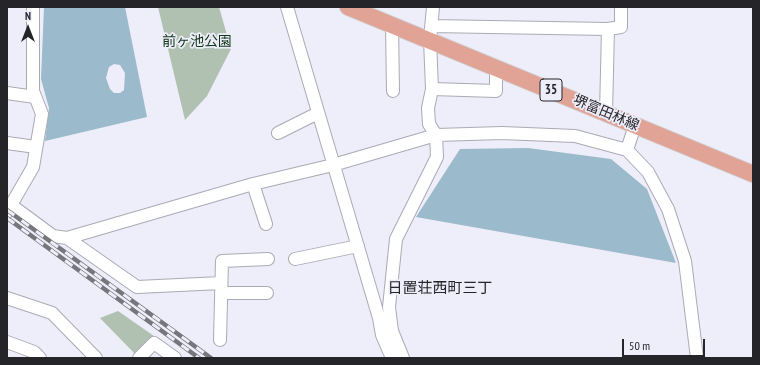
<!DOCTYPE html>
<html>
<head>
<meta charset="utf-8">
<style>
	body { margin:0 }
	#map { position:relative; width:760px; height:365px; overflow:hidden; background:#eeedfa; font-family:"PT Sans Narrow",sans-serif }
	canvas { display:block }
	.frame { position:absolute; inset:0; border:8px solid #252529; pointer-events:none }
	.north { position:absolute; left:8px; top:8px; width:40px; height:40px; -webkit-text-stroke:3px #eeedfa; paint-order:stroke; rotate:0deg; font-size:11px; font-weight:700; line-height:16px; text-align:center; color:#252529 }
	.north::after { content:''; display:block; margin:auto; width:14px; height:18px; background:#252529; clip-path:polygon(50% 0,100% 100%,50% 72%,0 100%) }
	.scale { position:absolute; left:622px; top:339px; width:83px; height:18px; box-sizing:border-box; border:2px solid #252529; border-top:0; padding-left:5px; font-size:12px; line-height:14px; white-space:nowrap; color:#252529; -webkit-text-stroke:3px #eeedfa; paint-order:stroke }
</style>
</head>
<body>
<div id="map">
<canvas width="760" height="365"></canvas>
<div class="frame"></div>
<div class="north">N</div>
<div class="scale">50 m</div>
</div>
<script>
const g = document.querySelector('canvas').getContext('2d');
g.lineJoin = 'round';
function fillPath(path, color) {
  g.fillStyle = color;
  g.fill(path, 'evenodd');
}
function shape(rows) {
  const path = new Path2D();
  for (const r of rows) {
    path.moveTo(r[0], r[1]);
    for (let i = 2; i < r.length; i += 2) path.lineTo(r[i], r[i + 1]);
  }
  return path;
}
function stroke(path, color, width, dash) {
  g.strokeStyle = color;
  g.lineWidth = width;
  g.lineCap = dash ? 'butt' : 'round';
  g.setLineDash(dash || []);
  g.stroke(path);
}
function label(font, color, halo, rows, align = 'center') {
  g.font = font + ' "PT Sans Narrow","Noto Sans JP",sans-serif';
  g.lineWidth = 3.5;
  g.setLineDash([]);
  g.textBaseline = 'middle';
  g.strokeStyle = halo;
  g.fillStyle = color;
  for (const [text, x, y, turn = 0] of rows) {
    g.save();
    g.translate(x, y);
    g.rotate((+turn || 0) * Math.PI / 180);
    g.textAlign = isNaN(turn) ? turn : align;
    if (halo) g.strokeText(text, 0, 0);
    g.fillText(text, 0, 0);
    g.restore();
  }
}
fillPath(shape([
	[158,7,219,7,231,49,207,96,185,120],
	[118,311,154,336,136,355,100,318]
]), '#b0c1b1');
fillPath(shape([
	[44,7,125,7,147,117,45,141,49,108,41,79],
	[114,64,120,65,125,73,124,90,120,93,114,93,110,89,106,78,109,67],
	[528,148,611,159,647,189,676,263,416,217,460,149]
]), '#9bbacb');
const minor = shape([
	[287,7,379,318,382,335,392,358],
	[392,25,393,91],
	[431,26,608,29],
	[432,89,496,91,496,67],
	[7,93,35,97],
	[606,113,608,29,621,27,621,7],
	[278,133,318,113],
	[7,143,36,147],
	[627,150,635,125],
	[253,184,266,224],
	[11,205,53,236,67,238,253,184,333,165,436,135,502,133,575,136,627,150,648,172,668,209,685,261,697,358],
	[7,212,33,167,42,114,33,91,33,7],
	[67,238,137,287,221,283],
	[295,259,358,246],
	[221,293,267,293],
	[7,298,52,313,96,358],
	[220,340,222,261,268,259],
	[7,342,34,352,40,358],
	[139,358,154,343,175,358],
	[403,358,392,331,389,307,396,239,437,157,436,135,429,124,428,108,432,89,430,40,433,7]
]);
const major = shape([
	[348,7,753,174]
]);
stroke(minor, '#aaaab5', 14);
stroke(major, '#cfcfd0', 18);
stroke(minor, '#fff', 12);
stroke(major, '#e2a397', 16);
const rail = shape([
	[7,210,211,358],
	[7,218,199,358]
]);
stroke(rail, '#76767d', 4.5);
stroke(rail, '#eeedfa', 3, [9]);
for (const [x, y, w] of [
	[551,90,22]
]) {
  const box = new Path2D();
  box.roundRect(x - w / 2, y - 11, w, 22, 3);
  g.fillStyle = '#eeedfa';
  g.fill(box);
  stroke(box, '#252529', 1);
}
label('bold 13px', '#252529', null, [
	["35",551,90]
]);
label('14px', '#0e3516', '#eeedfa', [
	["前ヶ池公園",197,42]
]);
label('14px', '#252529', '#eeedfa', [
	["堺富田林線",606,113,23]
]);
label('15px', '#252529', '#eeedfa', [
	["日置荘西町三丁",440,289]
]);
</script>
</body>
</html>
